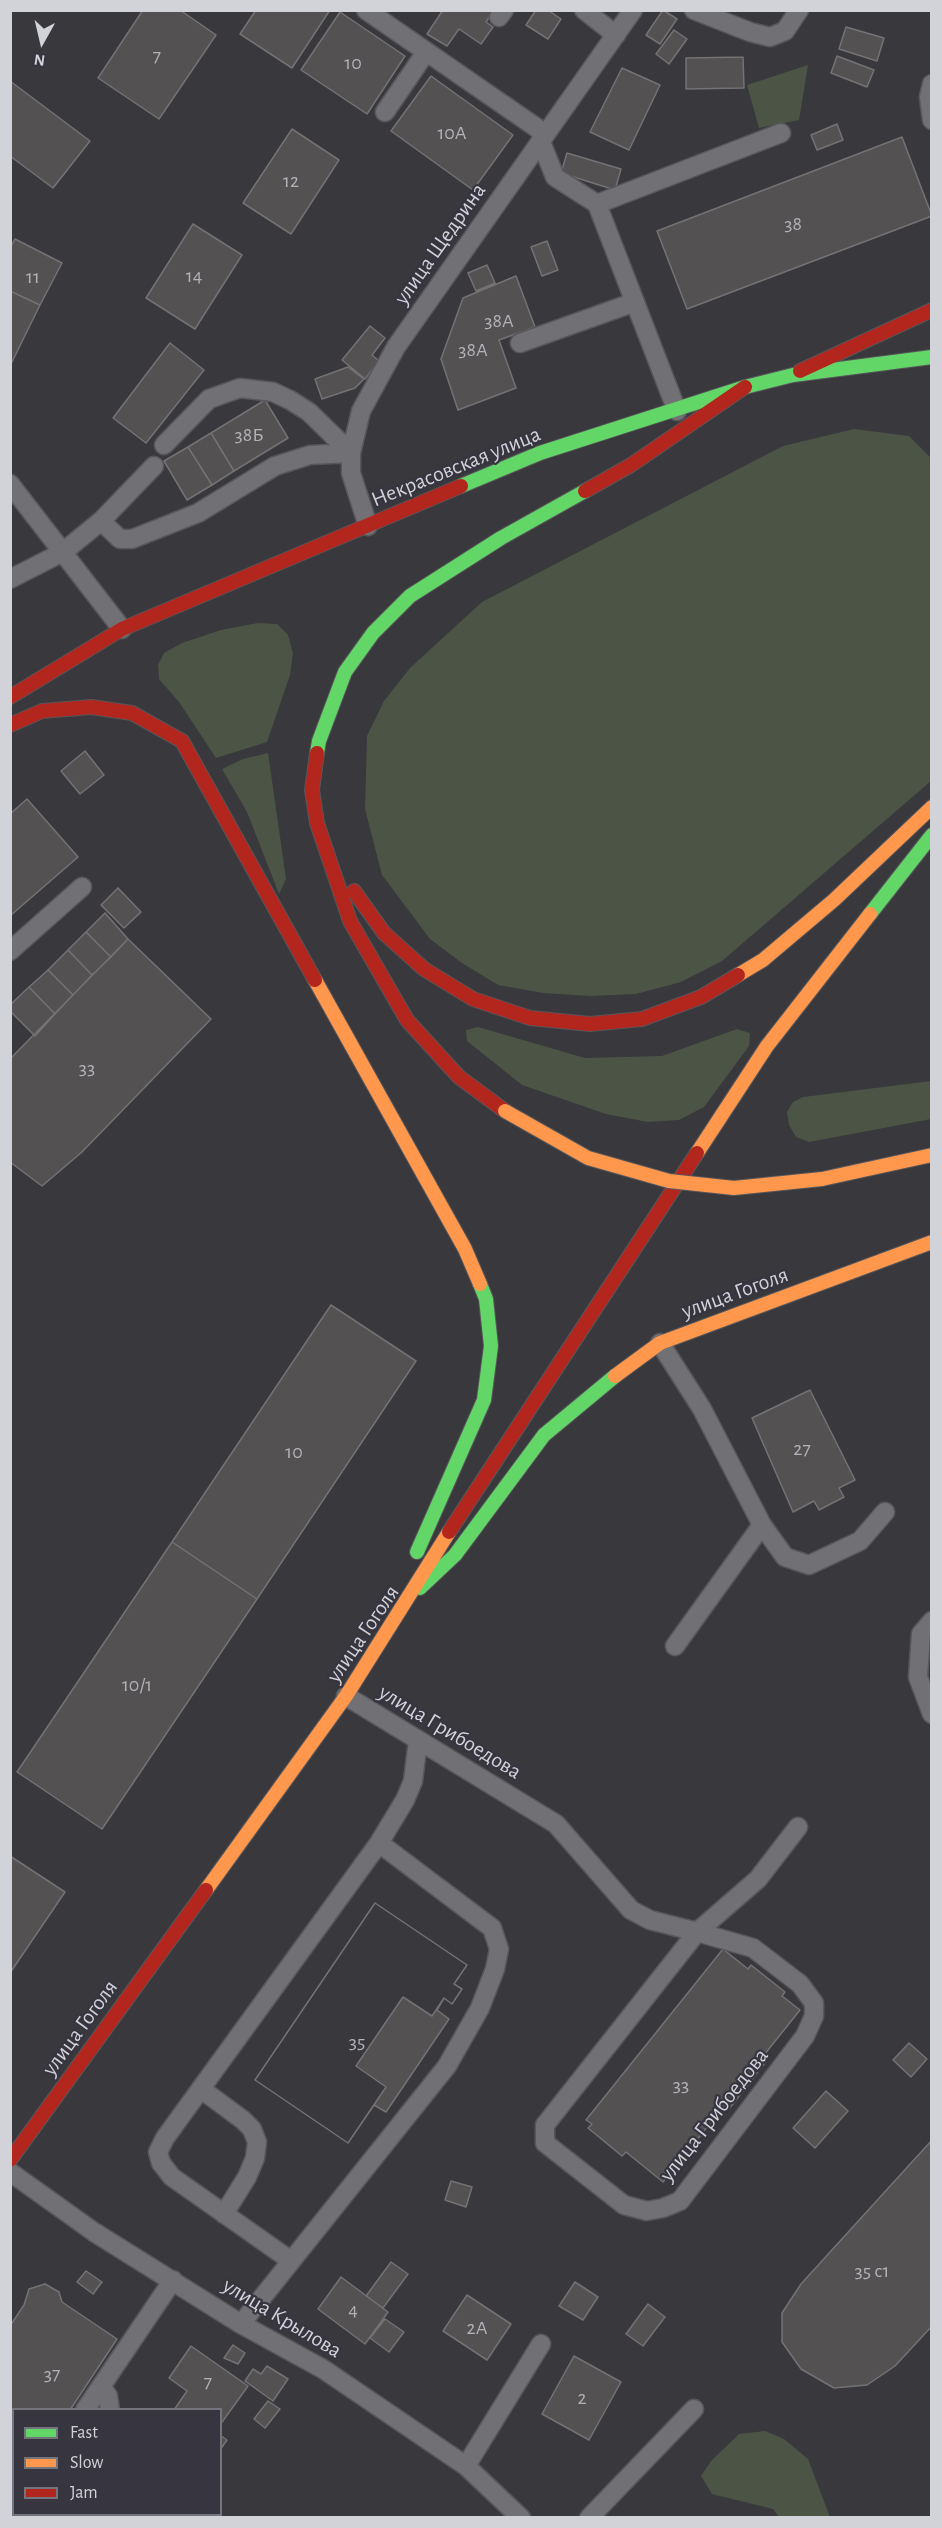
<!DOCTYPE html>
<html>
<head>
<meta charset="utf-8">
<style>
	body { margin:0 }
	#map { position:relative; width:942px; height:2528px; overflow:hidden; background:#38383d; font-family:"Alegreya Sans",sans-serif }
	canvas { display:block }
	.frame { position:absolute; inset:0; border:12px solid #d2d2d9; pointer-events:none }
	.legend { position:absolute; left:12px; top:2408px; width:210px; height:108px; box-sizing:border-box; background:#363540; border:2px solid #74747d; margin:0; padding:8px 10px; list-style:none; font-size:18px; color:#d2d2d9 }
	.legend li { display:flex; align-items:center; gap:12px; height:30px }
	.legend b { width:30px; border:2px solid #74747d }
	.north { position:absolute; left:12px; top:12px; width:60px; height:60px; -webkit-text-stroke:4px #363540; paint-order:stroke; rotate:188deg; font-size:16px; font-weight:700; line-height:24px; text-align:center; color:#d2d2d9 }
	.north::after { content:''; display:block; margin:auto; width:21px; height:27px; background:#d2d2d9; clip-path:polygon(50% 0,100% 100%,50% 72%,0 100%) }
</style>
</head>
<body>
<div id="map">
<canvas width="942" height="2528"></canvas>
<div class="frame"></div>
<ul class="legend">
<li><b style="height:8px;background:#63d668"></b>Fast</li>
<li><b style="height:8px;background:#ff974d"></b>Slow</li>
<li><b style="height:8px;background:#b3261e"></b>Jam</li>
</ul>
<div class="north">N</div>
</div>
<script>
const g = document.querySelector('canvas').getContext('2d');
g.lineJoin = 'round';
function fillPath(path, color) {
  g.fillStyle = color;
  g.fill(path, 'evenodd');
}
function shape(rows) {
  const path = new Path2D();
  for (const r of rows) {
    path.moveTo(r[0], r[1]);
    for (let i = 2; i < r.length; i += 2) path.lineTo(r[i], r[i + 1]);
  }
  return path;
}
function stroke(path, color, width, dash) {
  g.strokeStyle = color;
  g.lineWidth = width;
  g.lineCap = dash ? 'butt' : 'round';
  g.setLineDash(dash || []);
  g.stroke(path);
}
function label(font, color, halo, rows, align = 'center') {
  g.font = font + ' "Alegreya Sans",sans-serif';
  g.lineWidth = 4.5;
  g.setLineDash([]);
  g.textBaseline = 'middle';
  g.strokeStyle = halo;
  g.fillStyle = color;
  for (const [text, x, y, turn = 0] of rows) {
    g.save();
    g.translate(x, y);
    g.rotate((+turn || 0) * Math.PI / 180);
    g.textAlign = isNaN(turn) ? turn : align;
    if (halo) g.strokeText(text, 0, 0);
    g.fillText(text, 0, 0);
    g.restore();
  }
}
fillPath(shape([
	[808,65,799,120,759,128,747,85],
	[854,429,909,436,931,458,931,781,722,961,681,982,636,994,590,996,543,993,498,985,462,963,430,939,382,875,365,809,367,736,384,701,410,668,482,602,783,446],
	[258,623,277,624,288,635,293,653,290,675,267,742,216,758,179,702,159,679,158,665,164,653,182,643,221,630],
	[268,753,286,879,279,894,247,812,222,769,243,759],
	[478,1027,585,1058,662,1056,737,1029,750,1033,749,1046,704,1107,679,1120,648,1122,606,1114,522,1085,467,1041,466,1030],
	[931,1081,931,1119,809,1142,796,1137,789,1125,787,1112,793,1102,803,1097],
	[765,2431,784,2439,808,2459,830,2517,779,2517,773,2509,712,2494,701,2476,711,2461,739,2434]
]), '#4c5545');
const building = shape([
	[143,10,180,10,216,35,159,119,98,78,143,10],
	[256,10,330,10,292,68,240,34,256,10],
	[443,10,494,10,486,22,493,27,481,44,459,29,447,46,427,34,443,10],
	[536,10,548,10,561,19,548,39,526,25,536,10],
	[663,10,677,19,660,44,646,35,663,10],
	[340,12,405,56,367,114,301,70,340,12],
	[846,27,884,38,877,61,839,49,846,27],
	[674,30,687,39,669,64,656,54,674,30],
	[837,56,874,70,867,87,831,73,837,56],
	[743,57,744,88,686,89,686,58,743,57],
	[622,68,660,85,629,150,590,132,622,68],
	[431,76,513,135,473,190,391,131,431,76],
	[10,81,90,141,53,188,10,156,10,81],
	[837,124,843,140,817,150,811,135,837,124],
	[292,129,339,160,291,234,243,203,292,129],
	[902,137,932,216,687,309,657,231,902,137],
	[567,153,621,169,615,190,561,173,567,153],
	[193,224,242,255,195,329,146,298,193,224],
	[15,239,62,263,40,305,10,291,10,248,15,239],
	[547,241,558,270,542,276,531,247,547,241],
	[487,265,495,283,476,291,468,273,487,265],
	[516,276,535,327,499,340,516,388,458,410,441,359,463,298,516,276],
	[10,291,40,305,10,366,10,291],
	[370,326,385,338,372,355,379,361,365,379,342,360,370,326],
	[170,343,204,370,146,443,113,418,170,343],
	[348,367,364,379,355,388,322,399,315,379,348,367],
	[265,400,288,438,234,471,211,433,265,400],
	[211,433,234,471,212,485,188,447,211,433],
	[188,447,212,485,187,500,164,461,188,447],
	[85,751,104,775,80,794,61,771,85,751],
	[27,799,78,857,10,916,10,814,27,799],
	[118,888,141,912,124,928,101,905,118,888],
	[105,913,128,939,111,957,86,932,105,913],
	[86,932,111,957,92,975,68,950,86,932],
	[128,939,211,1019,82,1152,42,1186,10,1162,10,1059,128,939],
	[68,950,92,975,73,995,48,970,68,950],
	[48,970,73,995,55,1014,29,987,48,970],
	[29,987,55,1014,35,1036,10,1011,10,1005,29,987],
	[331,1305,416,1361,257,1599,172,1542,331,1305],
	[810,1390,855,1480,839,1488,844,1497,819,1510,814,1501,793,1512,752,1418,810,1390],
	[172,1542,257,1599,102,1829,17,1772,172,1542],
	[10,1856,65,1892,10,1973,10,1856],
	[375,1903,467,1965,454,1984,462,1989,452,2004,444,1998,437,2010,449,2019,386,2112,374,2105,348,2143,255,2080,375,1903],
	[375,1903,467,1965,454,1984,462,1989,452,2004,444,1998,432,2016,403,1997,356,2066,386,2087,348,2143,255,2080,375,1903],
	[723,1949,748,1969,751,1965,785,1992,782,1996,800,2010,760,2060,764,2064,729,2109,724,2106,663,2182,626,2152,622,2156,588,2128,592,2124,586,2120,723,1949],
	[909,2043,927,2059,911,2077,893,2060,909,2043],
	[826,2091,848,2111,815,2148,793,2128,826,2091],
	[932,2140,932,2326,895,2366,867,2385,834,2388,801,2369,782,2342,782,2313,801,2284,932,2140],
	[451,2181,472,2187,466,2207,445,2200,451,2181],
	[391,2262,408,2274,383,2308,366,2296,391,2262],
	[86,2271,102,2282,93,2294,77,2282,86,2271],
	[341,2277,388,2312,365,2344,318,2309,341,2277],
	[575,2282,598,2297,583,2320,559,2306,575,2282],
	[45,2284,59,2292,62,2302,117,2339,70,2410,14,2410,14,2467,10,2465,10,2326,24,2305,29,2289,45,2284],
	[467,2295,511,2324,487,2360,443,2331,467,2295],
	[648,2304,665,2317,643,2346,626,2334,648,2304],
	[385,2319,404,2332,389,2352,370,2338,385,2319],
	[233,2345,245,2353,238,2364,224,2358,233,2345],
	[191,2346,248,2386,220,2425,220,2410,174,2410,187,2391,169,2378,191,2346],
	[574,2356,621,2382,589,2440,542,2414,574,2356],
	[267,2366,288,2379,273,2401,245,2381,253,2369,261,2374,267,2366],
	[268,2401,280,2409,265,2428,254,2419,268,2401],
	[220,2435,227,2440,220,2450,220,2435]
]);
fillPath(building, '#545153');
stroke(building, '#757274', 1.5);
const lane = shape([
	[366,10,537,128,542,134,541,142,555,177,597,204,677,411],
	[584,10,616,35],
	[694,10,750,32,770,37,785,31,799,10],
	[499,17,504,10],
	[932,84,929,97,932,120],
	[385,112,426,52],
	[597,204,781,133],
	[520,343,635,302],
	[164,445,209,399,240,388,273,392,290,400,309,412,351,453],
	[10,484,122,629],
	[101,521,120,539,132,539,198,513,275,466,310,455,351,453],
	[368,526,351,473,351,453,361,411,396,347,633,10],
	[10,579,63,552,101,521,154,466],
	[10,951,82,887],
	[660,1343,702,1409,762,1525,785,1557,809,1565,860,1541,885,1512],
	[932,1621,921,1634,918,1677,932,1714],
	[675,1646,762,1525],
	[346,1696,556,1824,631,1910,650,1920,697,1932,753,1948,800,1984,814,2003,814,2016,805,2036,680,2201,663,2208,647,2211,624,2205,545,2143,545,2125,697,1932,758,1879,798,1827],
	[201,2089,243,2120,252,2129,257,2142,255,2158,247,2177,224,2214],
	[10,2172,94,2232,241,2324,323,2369,466,2466,521,2518],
	[290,2260,172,2177,161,2163,158,2152,165,2138,379,1843,405,1800,413,1781,418,1740],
	[241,2324,447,2066,480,2008,495,1969,499,1949,492,1928,379,1843],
	[101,2386,108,2396,110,2410],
	[85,2410,173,2280],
	[466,2466,541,2344],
	[121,2514,126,2518],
	[589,2518,694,2409]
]);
const fast = shape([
	[461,486,540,453,745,387,793,375,932,357],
	[317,753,319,741,345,672,373,633,410,596,501,538,585,491],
	[870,914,932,835],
	[417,1552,484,1400,491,1346,486,1299,480,1284],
	[420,1588,455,1555,544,1435,615,1376]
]);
const slow = shape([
	[738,975,763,960,834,900,932,807],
	[315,980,465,1249,480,1284],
	[697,1153,767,1046,870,914],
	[822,1179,932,1155],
	[615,1376,660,1343,932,1242],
	[206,1890,346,1696,449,1532]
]);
const jam = shape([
	[800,371,932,310],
	[585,491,631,465,745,387],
	[10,697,122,629,461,486],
	[10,725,42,711,91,707,132,713,182,741,315,980],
	[317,753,312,790,317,823,350,921,407,1020,459,1077,505,1111],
	[354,891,384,933,424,969,473,999,530,1018,590,1024,642,1019,701,997,738,975],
	[449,1532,697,1153],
	[10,2160,206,1890]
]);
stroke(lane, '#56565b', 21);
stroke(fast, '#56565b', 16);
stroke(slow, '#56565b', 16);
stroke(jam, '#56565b', 16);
stroke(lane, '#717075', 18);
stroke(fast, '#63d668', 14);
stroke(slow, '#ff974d', 14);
stroke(jam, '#b3261e', 14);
const slowBridge = shape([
	[505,1111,588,1158,669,1181,734,1188,822,1179]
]);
stroke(slowBridge, '#56565b', 16, []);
stroke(slowBridge, '#ff974d', 14);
label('20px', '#b2b2b8', null, [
	["7",157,56],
	["10",353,63],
	["10А",452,133],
	["12",291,181],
	["38",793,224],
	["14",194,276],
	["11",33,277],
	["38А",499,321],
	["38А",473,350],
	["38Б",249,435],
	["33",87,1068],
	["27",802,1449],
	["10",294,1452],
	["10/1",137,1685],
	["35",357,2042],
	["33",681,2085],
	["35 с1",872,2271],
	["4",353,2310],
	["2А",477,2328],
	["37",52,2374],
	["7",208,2382],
	["2",582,2398]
]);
label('22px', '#d2d2d9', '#363540', [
	["улица Щедрина",440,244,-55],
	["Некрасовская улица",456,467,-22],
	["улица Гоголя",735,1293,-20],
	["улица Гоголя",363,1634,-56],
	["улица Грибоедова",450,1732,31],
	["улица Гоголя",80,2028,-54],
	["улица Грибоедова",714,2115,-52],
	["улица Крылова",282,2318,31]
]);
</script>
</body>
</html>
